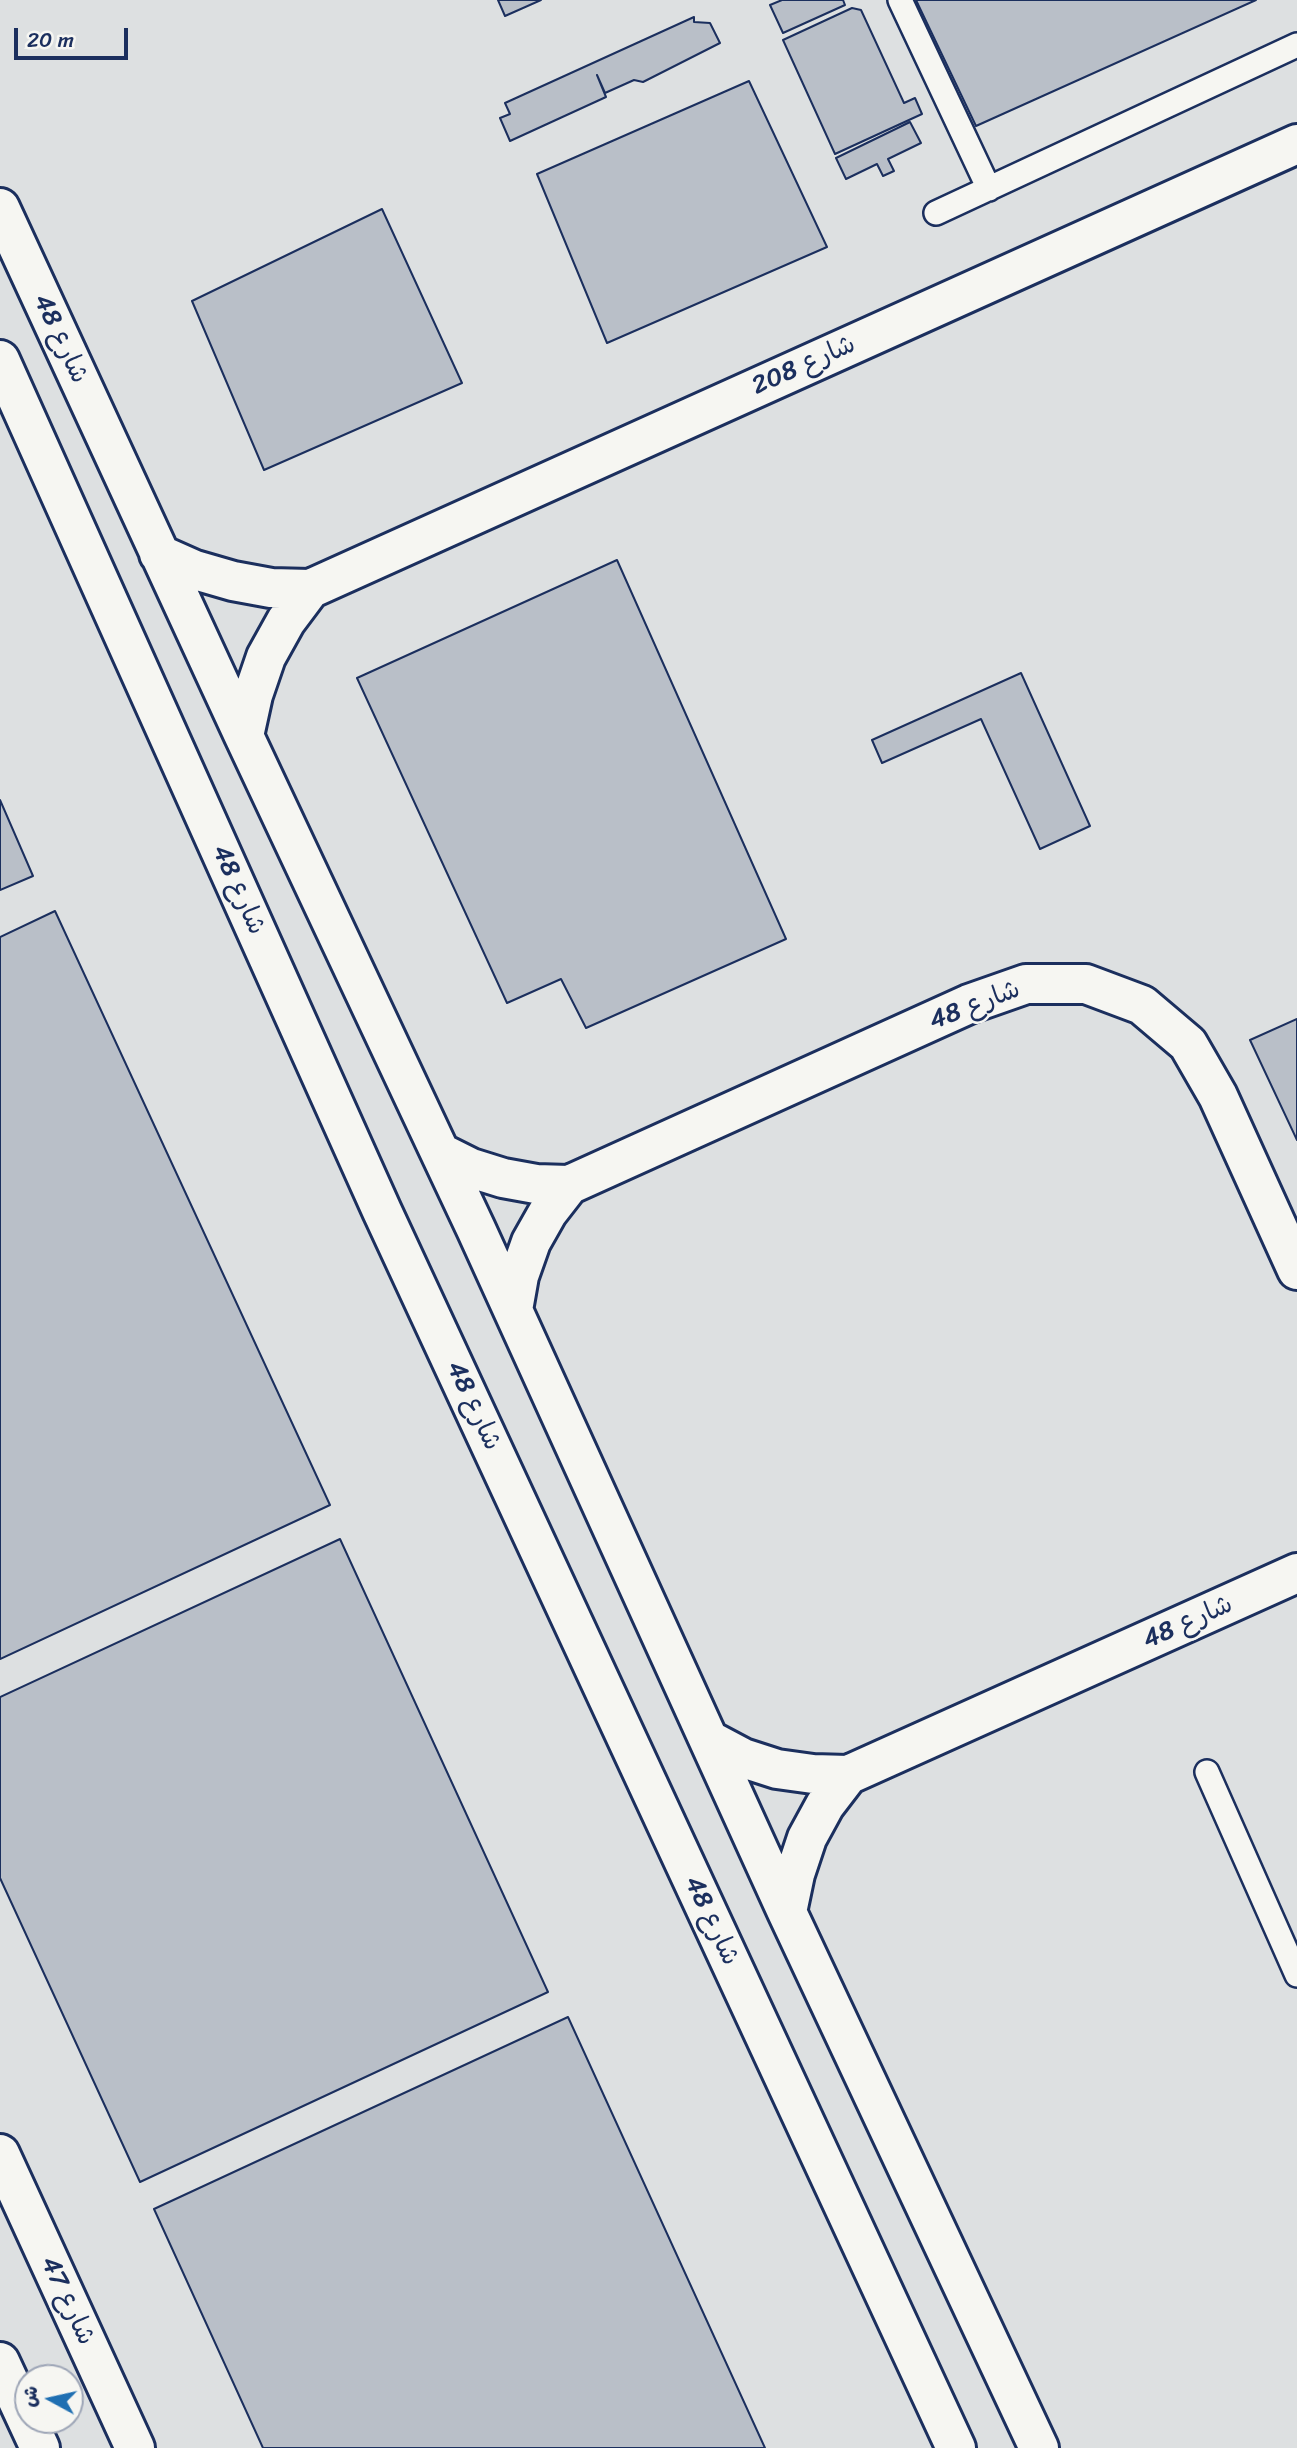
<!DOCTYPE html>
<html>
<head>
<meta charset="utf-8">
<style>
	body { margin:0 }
	#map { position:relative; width:1297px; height:2448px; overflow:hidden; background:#edeeec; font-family:Sriracha,"Playpen Sans Arabic",sans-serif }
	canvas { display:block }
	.north { position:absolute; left:14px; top:2364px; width:70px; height:70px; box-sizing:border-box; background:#f6f6f2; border:2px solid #9ea6b7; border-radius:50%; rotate:278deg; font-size:19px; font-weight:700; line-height:28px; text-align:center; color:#1b2f5e }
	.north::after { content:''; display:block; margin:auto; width:24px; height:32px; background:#1f6fb2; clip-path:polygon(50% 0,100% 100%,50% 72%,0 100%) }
	.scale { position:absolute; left:14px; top:28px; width:114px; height:32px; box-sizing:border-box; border:4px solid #1b2f5e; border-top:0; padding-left:9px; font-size:21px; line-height:24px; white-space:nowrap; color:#1b2f5e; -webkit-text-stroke:5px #f6f6f2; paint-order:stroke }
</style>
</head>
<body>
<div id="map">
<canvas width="1297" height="2448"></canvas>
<div class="north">ش</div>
<div class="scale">20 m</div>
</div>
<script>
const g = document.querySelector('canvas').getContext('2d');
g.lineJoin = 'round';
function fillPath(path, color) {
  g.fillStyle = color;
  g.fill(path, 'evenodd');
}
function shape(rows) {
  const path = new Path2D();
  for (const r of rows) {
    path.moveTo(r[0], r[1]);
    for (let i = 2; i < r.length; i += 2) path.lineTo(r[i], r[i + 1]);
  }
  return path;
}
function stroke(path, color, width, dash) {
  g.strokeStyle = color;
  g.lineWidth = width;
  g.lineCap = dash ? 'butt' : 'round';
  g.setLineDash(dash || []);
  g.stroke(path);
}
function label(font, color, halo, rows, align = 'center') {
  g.font = font + ' Sriracha,"Playpen Sans Arabic",sans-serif';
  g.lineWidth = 5;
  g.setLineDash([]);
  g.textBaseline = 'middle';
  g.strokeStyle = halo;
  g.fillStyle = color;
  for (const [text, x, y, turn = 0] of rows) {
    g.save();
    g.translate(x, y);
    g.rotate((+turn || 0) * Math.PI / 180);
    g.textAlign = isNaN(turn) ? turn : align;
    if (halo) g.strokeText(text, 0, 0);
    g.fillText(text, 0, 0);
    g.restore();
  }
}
fillPath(shape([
	[0,0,1297,0,1297,2448,0,2448],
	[28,2378,70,2378,70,2420,28,2420]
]), '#dde0e1');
const building = shape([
	[498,0,541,0,505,16,498,0],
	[782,0,843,0,845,5,783,33,770,5,782,0],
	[916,0,1256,0,976,126,916,0],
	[852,8,861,10,904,103,915,98,922,114,835,154,783,40,852,8],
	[694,17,694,22,710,23,720,43,643,82,634,80,605,93,597,75,606,97,510,141,500,118,510,114,505,103,694,17],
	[749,81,827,247,607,343,537,174,749,81],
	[910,122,921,143,888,159,894,171,883,176,877,164,846,179,836,158,910,122],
	[382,209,462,383,264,470,192,301,382,209],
	[617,560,786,939,586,1028,561,979,507,1003,357,678,617,560],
	[1021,673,1090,826,1040,849,981,719,882,763,872,740,1021,673],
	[0,800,33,876,0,890,0,800],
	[55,911,330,1505,0,1659,0,937,55,911],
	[1297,1019,1297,1140,1250,1040,1297,1019],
	[340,1539,548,1992,140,2182,0,1878,0,1697,340,1539],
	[568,2017,765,2448,263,2448,154,2209,568,2017]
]);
fillPath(building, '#b9bfc8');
stroke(building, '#1b2f5e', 2);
const lane = shape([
	[900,0,989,189],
	[936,213,1297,45],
	[1207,1772,1297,1975]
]);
const street = shape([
	[0,208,244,736,476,1229,787,1912,1039,2448],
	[0,360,382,1211,956,2448],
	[159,554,195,570,233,581,271,588,310,589,1297,144],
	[244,736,253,695,266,657,286,621,310,589],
	[441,1153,471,1168,503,1178,536,1184,569,1185,969,1004,1026,984,1086,984,1142,1005,1188,1044,1218,1096,1297,1270],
	[513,1310,519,1276,531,1242,548,1212,569,1185],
	[711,1741,743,1758,777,1769,813,1774,848,1775,1297,1573],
	[787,1912,795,1874,807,1838,825,1805,848,1775],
	[0,2154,135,2448],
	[0,2362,40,2448]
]);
stroke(lane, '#1b2f5e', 28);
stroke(street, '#1b2f5e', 44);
stroke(lane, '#f6f6f2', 23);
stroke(street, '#f6f6f2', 38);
label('26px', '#1b2f5e', '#f6f6f2', [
	["شارع 48",60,339,65],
	["شارع 208",804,366,-24],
	["شارع 48",238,890,66],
	["شارع 48",975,1006,-21],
	["شارع 48",473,1406,65],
	["شارع 48",1188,1623,-24],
	["شارع 48",711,1921,65],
	["شارع 47",67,2301,65]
]);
</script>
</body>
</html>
